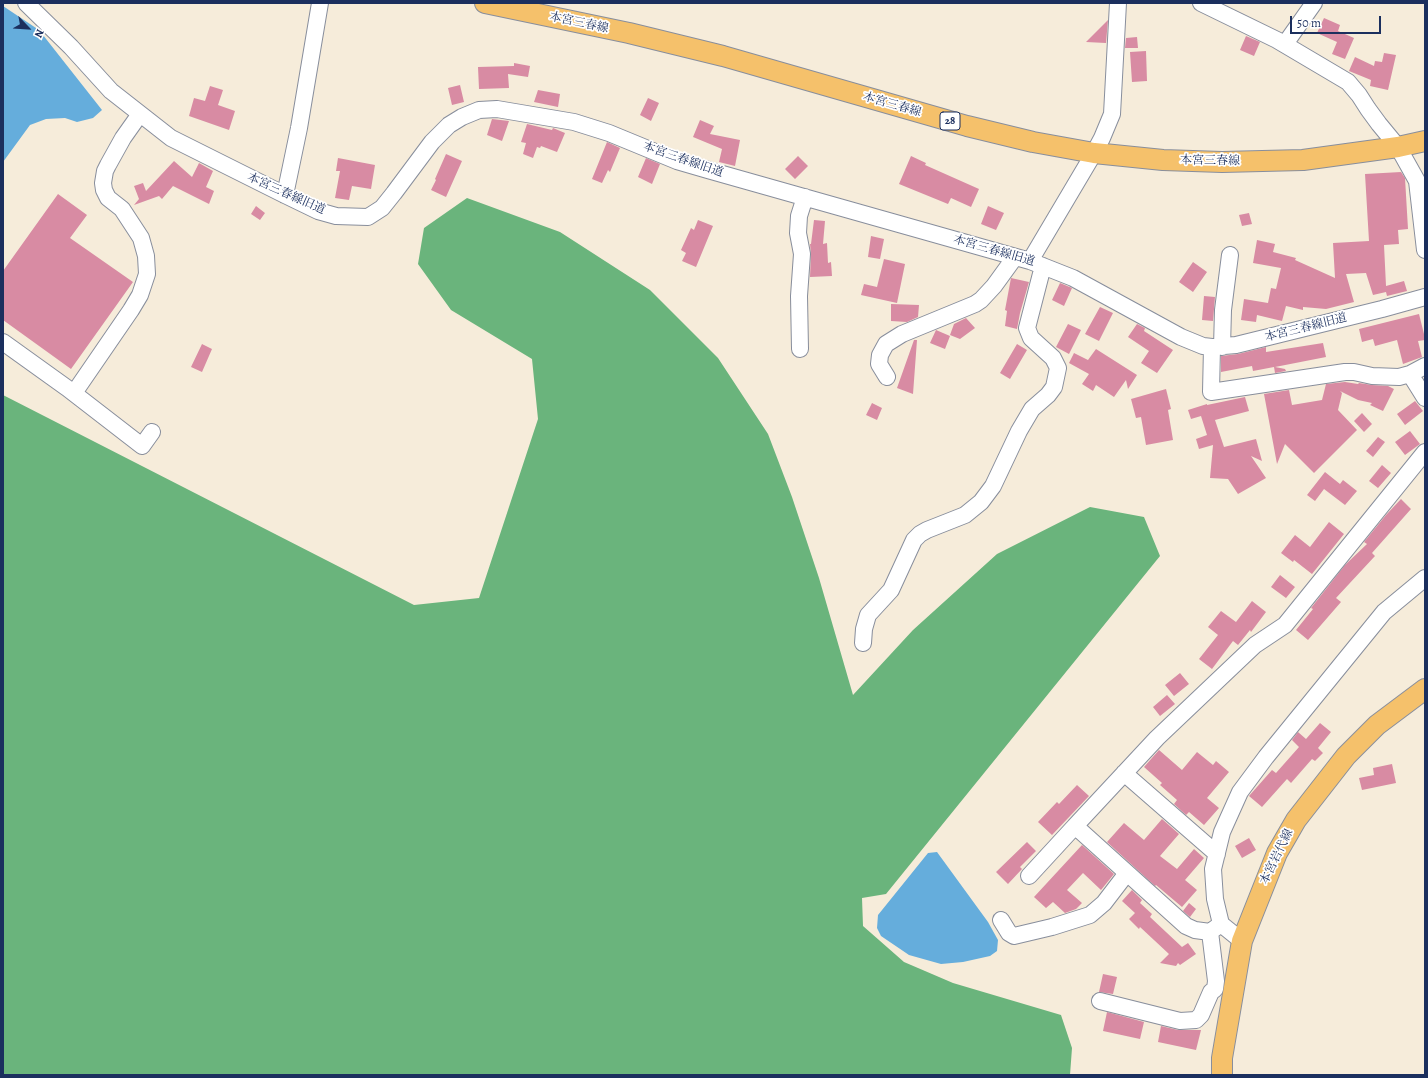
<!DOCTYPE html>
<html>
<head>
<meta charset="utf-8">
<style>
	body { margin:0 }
	#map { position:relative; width:1428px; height:1078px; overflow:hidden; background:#f6ecda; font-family:Alegreya,serif }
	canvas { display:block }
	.frame { position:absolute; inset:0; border:4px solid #1b2f5e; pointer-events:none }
	.north { position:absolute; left:8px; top:8px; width:40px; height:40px; -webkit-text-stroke:3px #fff; paint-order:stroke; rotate:115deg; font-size:11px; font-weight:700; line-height:16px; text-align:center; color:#1b2f5e }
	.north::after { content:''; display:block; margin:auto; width:14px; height:18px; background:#1b2f5e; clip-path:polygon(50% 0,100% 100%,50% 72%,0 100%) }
	.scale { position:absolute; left:1290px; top:16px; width:91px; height:18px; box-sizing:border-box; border:2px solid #1b2f5e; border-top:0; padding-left:5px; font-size:12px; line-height:14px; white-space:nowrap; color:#1b2f5e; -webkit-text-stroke:3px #fff; paint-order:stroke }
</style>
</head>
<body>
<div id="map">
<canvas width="1428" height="1078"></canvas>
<div class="frame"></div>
<div class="north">N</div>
<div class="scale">50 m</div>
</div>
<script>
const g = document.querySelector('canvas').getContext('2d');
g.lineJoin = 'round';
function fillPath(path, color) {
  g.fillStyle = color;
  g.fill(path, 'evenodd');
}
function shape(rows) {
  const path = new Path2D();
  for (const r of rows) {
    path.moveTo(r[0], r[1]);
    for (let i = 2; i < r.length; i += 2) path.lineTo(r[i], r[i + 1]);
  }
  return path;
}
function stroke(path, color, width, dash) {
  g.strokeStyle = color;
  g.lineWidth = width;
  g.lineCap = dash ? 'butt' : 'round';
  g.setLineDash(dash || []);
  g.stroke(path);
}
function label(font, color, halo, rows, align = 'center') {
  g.font = font + ' Alegreya,"Noto Serif JP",serif';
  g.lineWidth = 3.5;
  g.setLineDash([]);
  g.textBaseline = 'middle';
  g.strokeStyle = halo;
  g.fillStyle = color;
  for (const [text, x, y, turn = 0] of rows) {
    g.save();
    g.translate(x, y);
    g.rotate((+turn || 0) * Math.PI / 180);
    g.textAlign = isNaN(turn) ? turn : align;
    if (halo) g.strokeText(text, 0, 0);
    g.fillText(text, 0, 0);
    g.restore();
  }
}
fillPath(shape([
	[467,198,560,232,650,290,718,358,768,434,792,497,819,578,853,695,913,630,997,554,1090,507,1144,517,1160,556,886,894,862,898,863,926,904,962,953,983,1061,1015,1072,1048,1070,1075,3,1075,3,395,414,605,479,598,538,419,532,359,451,310,418,264,424,228]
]), '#6ab47c');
fillPath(shape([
	[3,6,39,30,102,110,93,118,77,122,65,118,46,119,30,125,3,162],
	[937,852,988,922,998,940,997,951,990,956,963,962,941,964,909,955,881,936,877,928,878,915,928,853]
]), '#65addc');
fillPath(shape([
	[1324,18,1340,25,1338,31,1354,38,1345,59,1332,54,1337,42,1317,33],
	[1108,20,1106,43,1086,42],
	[1246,36,1260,42,1254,56,1240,50],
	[1137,37,1138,48,1125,48,1126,38],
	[1146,51,1147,81,1132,82,1130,52],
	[1384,53,1396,55,1388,90,1370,86,1371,80,1349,71,1355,57,1374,66,1375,61,1382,62],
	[514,63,530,66,528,77,508,74,509,88,479,89,478,67,514,66],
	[460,85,464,102,452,105,448,88],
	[210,86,223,90,218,105,235,111,229,130,189,116,194,98,205,101],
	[538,90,560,94,558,107,534,102],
	[648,98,659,103,651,121,640,115],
	[492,119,509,121,502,141,487,135],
	[700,120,714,126,710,134,740,140,735,166,719,162,722,149,693,137],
	[527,124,552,130,553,128,565,133,557,152,541,146,540,148,537,147,533,158,523,154,526,143,521,142],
	[607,142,620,148,610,172,608,170,602,183,592,179],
	[446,154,462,161,446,197,431,190,436,180,435,179],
	[798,156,808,166,795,179,785,169],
	[911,156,926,163,925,165,979,189,971,207,951,198,948,204,899,184],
	[338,158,375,165,371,189,352,186,349,200,335,198,340,171,336,171],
	[646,158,660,164,652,184,638,177],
	[174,161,192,177,199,163,213,171,206,187,214,191,209,204,173,186,162,199,159,196,134,205,139,199,134,186,143,183,146,191],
	[1401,172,1405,178,1408,229,1398,230,1399,244,1384,245,1386,286,1404,281,1407,291,1387,296,1386,292,1373,295,1366,273,1346,274,1354,302,1326,309,1303,307,1303,310,1286,306,1282,321,1257,315,1256,322,1241,320,1244,299,1268,303,1271,288,1276,289,1281,268,1253,263,1257,240,1275,244,1273,252,1296,258,1295,260,1335,278,1333,243,1369,241,1365,174],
	[58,194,87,215,70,238,133,282,71,369,3,320,3,271],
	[256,206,265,213,260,220,251,214],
	[988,206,1004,213,996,230,981,224],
	[1249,213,1252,224,1242,226,1239,215],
	[698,220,713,226,696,267,682,261,686,253,681,250,691,228,694,230],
	[814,220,825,221,823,244,827,243,828,263,831,262,832,276,810,277,811,254,810,244,811,244],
	[871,236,884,239,880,259,868,257],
	[884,259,905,264,897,303,861,295,864,284,877,287],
	[1193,262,1207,272,1193,292,1179,282],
	[1011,278,1029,282,1020,313,1017,329,1005,326,1007,311,1005,310],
	[1060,283,1072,288,1064,306,1052,300],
	[1204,296,1215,297,1213,321,1202,320],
	[891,304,919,305,918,317,907,322,891,321],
	[1100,307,1113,313,1099,341,1085,334],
	[1419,314,1425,338,1425,340,1418,341,1422,357,1403,364,1397,340,1375,346,1373,339,1362,342,1359,329],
	[966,318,975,328,960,339,950,335,954,324],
	[1068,324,1081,330,1069,354,1056,347],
	[1137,324,1145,328,1144,331,1173,350,1157,373,1141,363,1149,351,1128,337],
	[936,330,950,336,945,349,930,343],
	[914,340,917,340,913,394,897,388],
	[1323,343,1326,357,1275,367,1285,369,1286,371,1275,373,1274,367,1253,371,1252,366,1221,372,1221,356,1238,354,1266,347,1266,352],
	[202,344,212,349,202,372,191,367],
	[1017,344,1027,350,1010,379,1000,373],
	[1096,349,1137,375,1128,389,1126,380,1114,397,1096,385,1093,391,1082,384,1089,374,1069,363,1074,353,1088,360],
	[1345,382,1358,384,1359,383,1372,385,1388,386,1394,389,1383,411,1370,405,1372,403,1358,400,1340,391,1342,393,1338,410,1357,430,1314,473,1285,444,1277,464,1264,394,1289,390,1292,405,1322,400,1326,384],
	[1166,389,1171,409,1168,410,1173,440,1146,445,1141,417,1136,418,1131,399],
	[1245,397,1249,411,1215,420,1224,447,1256,439,1262,461,1251,456,1266,478,1238,494,1228,479,1210,478,1213,445,1199,449,1196,439,1207,435,1201,416,1191,419,1188,410,1207,404,1207,405],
	[1415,401,1423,411,1405,425,1397,414],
	[872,403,882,408,877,420,866,415],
	[1362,413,1372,424,1364,432,1354,421],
	[1410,431,1420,444,1405,455,1395,442],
	[1378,437,1385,442,1373,457,1366,451],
	[1382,465,1391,473,1378,488,1369,481],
	[1325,472,1340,484,1343,480,1357,491,1345,505,1324,489,1315,501,1307,495],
	[1401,499,1411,509,1372,553,1375,556,1336,598,1341,602,1308,640,1296,630,1313,609,1311,608,1345,565,1367,544,1364,542,1386,515],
	[1329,522,1344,534,1312,574,1294,560,1293,562,1281,553,1295,535,1310,547],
	[1280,575,1295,587,1286,598,1271,587],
	[1252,601,1266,612,1251,632,1250,630,1238,645,1233,641,1212,669,1199,659,1218,635,1208,627,1221,611,1236,622],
	[1180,673,1189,684,1174,696,1165,685],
	[1167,695,1175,704,1160,716,1153,707],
	[1320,723,1331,732,1318,748,1323,753,1315,761,1312,759,1291,783,1287,779,1262,807,1249,796,1272,770,1276,773,1299,747,1292,740,1298,732,1306,739],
	[1159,750,1182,770,1197,752,1213,765,1216,761,1229,772,1207,798,1219,808,1204,825,1189,812,1186,815,1174,804,1177,800,1160,785,1162,783,1144,767],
	[1392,764,1396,783,1362,790,1359,778,1374,775,1373,768],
	[1077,785,1089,796,1052,835,1038,822,1057,802,1059,804],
	[1162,819,1179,834,1160,856,1177,869,1194,849,1204,858,1185,880,1197,890,1182,907,1156,885,1155,886,1107,842,1124,823,1144,840],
	[1249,838,1256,850,1242,858,1235,846],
	[1027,842,1036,851,1020,867,1022,869,1008,884,996,872],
	[1082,845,1114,874,1101,890,1083,873,1067,890,1082,903,1076,909,1065,913,1053,902,1046,908,1034,897],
	[1132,890,1142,900,1140,903,1152,914,1150,917,1182,947,1188,943,1196,954,1180,965,1178,963,1176,966,1160,963,1169,954,1140,927,1139,929,1129,919,1135,913,1122,901],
	[1189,903,1196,909,1190,917,1183,911],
	[1103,974,1117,977,1113,994,1099,992],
	[1107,1012,1144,1022,1140,1039,1103,1031],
	[1161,1026,1178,1030,1201,1030,1196,1050,1158,1042]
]), '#d88ba3');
const minor = shape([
	[26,3,71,47,111,91,171,138,285,195,318,211,336,216,368,217,382,208,394,193,432,142,449,125,462,117,479,110,497,109,574,122,609,133,677,161,708,170,1030,261,1073,278,1181,337,1203,346,1212,347,1236,345,1382,309,1425,297],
	[1201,3,1277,40,1348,82,1359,95,1368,109,1379,124,1398,147,1417,181,1425,250],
	[1285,44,1314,3],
	[285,195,299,128,320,3],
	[1030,261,1094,153,1102,138,1112,114,1118,3],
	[3,342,67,388,142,446,152,432],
	[1212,347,1211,392,1345,372,1354,372,1372,376,1399,377,1410,374,1425,366],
	[1222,347,1223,310,1230,255],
	[800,349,799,296,802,254,798,233,799,216,805,197],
	[1410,374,1425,398],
	[887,377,879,364,880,355,886,344,902,334,975,304,981,300,994,286,1015,257],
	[74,393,131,310,140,295,147,274,146,256,141,238,122,209,108,198,104,190,103,183,105,171,108,165,123,138,140,114],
	[863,643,864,629,868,615,891,590,914,540,920,534,927,530,965,515,981,502,993,486,1019,431,1032,409,1048,395,1054,387,1058,368,1053,358,1031,338,1027,328,1043,266],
	[1124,773,1217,854],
	[1029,876,1075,826],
	[1001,920,1009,933,1014,936,1052,927,1090,915,1104,903,1127,873],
	[1221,924,1210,932,1195,930,1186,926,1075,826,1157,738,1255,645,1285,625,1425,452],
	[1242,941,1221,924,1215,899,1213,869,1222,832,1240,792,1266,757,1384,612,1425,578],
	[1100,1001,1180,1021,1196,1020,1201,1015,1211,992,1215,989,1216,981,1210,932]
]);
const major = shape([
	[485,3,629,33,723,56,967,126,1033,142,1094,153,1163,160,1222,162,1303,160,1398,147,1425,141],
	[1222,1075,1222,1058,1242,941,1277,853,1296,820,1346,756,1377,725,1425,689]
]);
stroke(minor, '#888e9c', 18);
stroke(major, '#888e9c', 22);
stroke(minor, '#fff', 16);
stroke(major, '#f5c16b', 20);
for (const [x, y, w] of [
	[950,121,20]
]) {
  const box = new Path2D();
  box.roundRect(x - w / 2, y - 9, w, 18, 3);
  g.fillStyle = '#fff';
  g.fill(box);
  stroke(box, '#1b2f5e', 1);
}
label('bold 11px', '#1b2f5e', null, [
	["28",950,121]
]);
label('12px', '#1b2f5e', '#fff', [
	["本宮三春線",579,23,12],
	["本宮三春線",892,105,16],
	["本宮三春線旧道",683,160,19],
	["本宮三春線",1210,161,1],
	["本宮三春線旧道",286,194,24],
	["本宮三春線旧道",994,251,16],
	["本宮三春線旧道",1306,328,-14],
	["本宮岩代線",1277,857,-64]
]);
</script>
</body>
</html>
